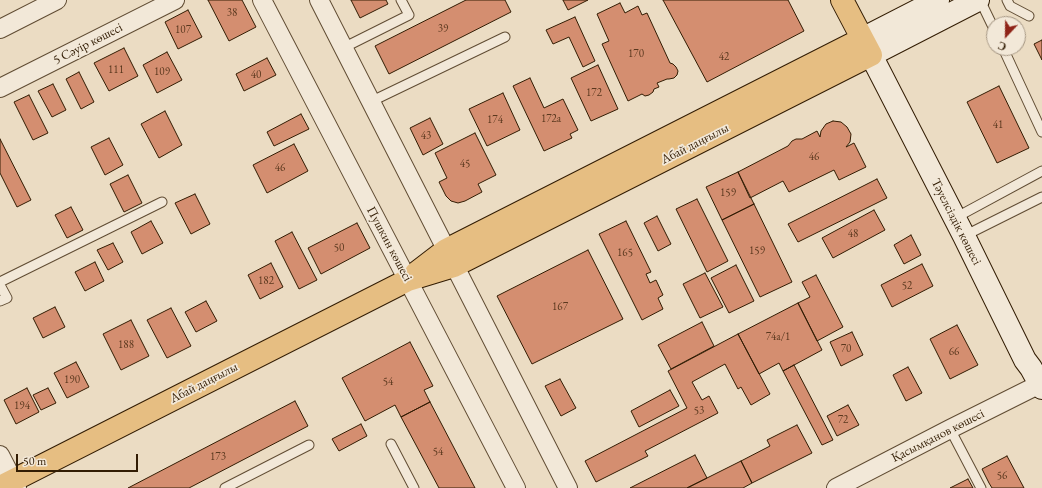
<!DOCTYPE html>
<html>
<head>
<meta charset="utf-8">
<style>
	body { margin:0 }
	#map { position:relative; width:1042px; height:488px; overflow:hidden; background:#ebdcc3; font-family:"EB Garamond",serif }
	canvas { display:block }
	.north { position:absolute; left:986px; top:16px; width:40px; height:40px; box-sizing:border-box; background:#f2e8d8; border:1px solid #a59683; border-radius:50%; rotate:202deg; font-size:11px; font-weight:700; line-height:16px; text-align:center; color:#321c03 }
	.north::after { content:''; display:block; margin:auto; width:14px; height:18px; background:#8f2418; clip-path:polygon(50% 0,100% 100%,50% 72%,0 100%) }
	.scale { position:absolute; left:16px; top:454px; width:122px; height:18px; box-sizing:border-box; border:2px solid #321c03; border-top:0; padding-left:5px; font-size:12px; line-height:14px; white-space:nowrap; color:#321c03; -webkit-text-stroke:3px #f2e8d8; paint-order:stroke }
</style>
</head>
<body>
<div id="map">
<canvas width="1042" height="488"></canvas>
<div class="north">С</div>
<div class="scale">50 m</div>
</div>
<script>
const g = document.querySelector('canvas').getContext('2d');
g.lineJoin = 'round';
function fillPath(path, color) {
  g.fillStyle = color;
  g.fill(path, 'evenodd');
}
function shape(rows) {
  const path = new Path2D();
  for (const r of rows) {
    path.moveTo(r[0], r[1]);
    for (let i = 2; i < r.length; i += 2) path.lineTo(r[i], r[i + 1]);
  }
  return path;
}
function stroke(path, color, width, dash) {
  g.strokeStyle = color;
  g.lineWidth = width;
  g.lineCap = dash ? 'butt' : 'round';
  g.setLineDash(dash || []);
  g.stroke(path);
}
function label(font, color, halo, rows, align = 'center') {
  g.font = font + ' "EB Garamond",serif';
  g.lineWidth = 3.5;
  g.setLineDash([]);
  g.textBaseline = 'middle';
  g.strokeStyle = halo;
  g.fillStyle = color;
  for (const [text, x, y, turn = 0] of rows) {
    g.save();
    g.translate(x, y);
    g.rotate((+turn || 0) * Math.PI / 180);
    g.textAlign = isNaN(turn) ? turn : align;
    if (halo) g.strokeText(text, 0, 0);
    g.fillText(text, 0, 0);
    g.restore();
  }
}
const building = shape([
	[208,0,242,0,256,27,229,41,208,0],
	[351,0,386,0,388,4,360,18,351,0],
	[466,0,505,0,511,12,389,74,375,46,466,0],
	[563,0,588,0,568,10,563,0],
	[663,0,788,0,804,31,707,82,663,0],
	[620,3,625,13,638,6,642,15,647,13,670,63,673,64,676,67,678,71,677,75,674,78,669,79,667,79,657,83,659,87,654,89,653,92,649,95,645,96,642,94,628,101,602,44,609,41,597,14,620,3],
	[188,10,202,37,178,49,165,22,188,10],
	[575,17,595,61,583,67,569,37,553,44,546,30,575,17],
	[1042,40,1042,60,1034,44,1042,40],
	[124,48,138,76,109,91,94,63,124,48],
	[167,52,182,80,157,93,143,65,167,52],
	[267,58,276,75,244,91,236,74,267,58],
	[598,65,618,109,591,121,571,78,598,65],
	[79,72,94,102,81,109,66,79,79,72],
	[530,78,544,108,563,99,578,130,570,134,572,138,544,151,513,86,530,78],
	[53,84,66,110,52,117,38,91,53,84],
	[999,86,1029,148,997,163,967,102,999,86],
	[503,93,520,130,487,146,469,109,503,93],
	[29,95,48,133,33,140,14,102,29,95],
	[165,111,182,145,159,158,141,124,165,111],
	[301,114,309,129,274,146,267,132,301,114],
	[430,118,443,144,423,155,410,128,430,118],
	[833,121,841,122,847,127,851,134,850,142,846,147,854,143,866,167,839,180,834,170,789,192,783,181,750,198,738,172,788,146,792,141,796,139,802,139,817,131,820,137,821,131,826,124,833,121],
	[475,133,496,175,478,184,482,192,465,201,458,203,451,201,446,196,439,182,447,178,435,153,475,133],
	[109,138,123,165,105,175,91,147,109,138],
	[0,139,31,200,17,207,0,173,0,139],
	[294,144,308,171,267,193,253,165,294,144],
	[738,172,754,204,722,220,706,187,738,172],
	[128,175,142,203,124,212,110,184,128,175],
	[877,179,887,198,798,242,788,224,877,179],
	[195,194,210,224,191,234,175,203,195,194],
	[697,199,728,261,707,272,676,209,697,199],
	[754,204,792,282,760,297,722,220,754,204],
	[71,207,83,230,67,238,55,215,71,207],
	[874,210,885,230,833,258,822,238,874,210],
	[657,216,671,244,658,251,644,223,657,216],
	[151,221,163,243,142,254,131,232,151,221],
	[626,221,651,272,646,274,650,283,656,280,663,295,658,298,663,309,642,320,599,234,626,221],
	[357,223,370,248,321,274,308,248,357,223],
	[292,232,317,280,299,289,275,241,292,232],
	[911,235,921,255,904,264,894,245,911,235],
	[113,243,123,262,108,270,97,250,113,243],
	[588,250,623,319,532,364,497,296,588,250],
	[95,262,104,281,85,291,75,272,95,262],
	[271,263,283,287,260,299,248,275,271,263],
	[922,264,933,286,892,307,881,285,922,264],
	[736,265,754,301,729,313,711,278,736,265],
	[705,273,723,307,700,318,683,284,705,273],
	[816,275,843,327,817,341,798,303,810,297,802,282,816,275],
	[206,301,217,321,196,332,185,312,206,301],
	[798,303,822,350,783,371,779,363,759,374,738,334,798,303],
	[55,307,65,327,43,338,33,318,55,307],
	[171,308,191,346,167,358,147,320,171,308],
	[131,320,149,356,121,370,103,334,131,320],
	[702,322,714,346,671,369,658,345,702,322],
	[957,325,978,365,950,379,930,339,957,325],
	[852,332,863,355,841,366,830,342,852,332],
	[738,334,770,394,751,405,741,387,738,389,725,364,692,382,702,400,709,396,718,413,645,451,648,456,596,482,585,461,687,408,668,371,738,334],
	[410,342,433,386,424,390,430,402,401,417,395,405,365,421,342,378,410,342],
	[76,362,89,387,67,398,54,373,76,362],
	[794,365,833,440,822,445,783,371,794,365],
	[908,367,922,393,906,401,893,375,908,367],
	[560,379,576,408,561,416,545,386,560,379],
	[27,388,39,412,16,424,4,400,27,388],
	[48,388,56,403,41,410,33,395,48,388],
	[670,390,679,406,639,427,631,411,670,390],
	[295,401,308,426,189,488,128,488,295,401],
	[430,402,475,488,439,488,401,417,430,402],
	[848,405,859,425,837,436,827,416,848,405],
	[361,424,367,436,339,451,332,439,361,424],
	[797,425,812,453,752,483,741,461,770,446,767,440,797,425],
	[695,455,707,478,687,488,630,488,695,455],
	[1007,456,1024,488,992,488,989,483,982,469,1007,456],
	[741,461,752,483,743,488,687,488,741,461],
	[968,479,973,488,950,488,968,479]
]);
fillPath(building, '#d48e70');
stroke(building, '#321c03', 1);
const lane = shape([
	[980,0,994,29],
	[1007,0,1010,6,1029,16],
	[343,48,409,15,401,0],
	[1003,48,1042,132],
	[370,102,505,37],
	[955,218,1042,171],
	[964,236,1042,197],
	[0,282,162,202],
	[0,285,7,298,0,301],
	[950,429,981,488],
	[391,444,414,488],
	[225,488,309,445]
]);
const street = shape([
	[262,0,516,488],
	[319,0,568,488],
	[0,29,57,0],
	[0,88,175,0],
	[0,455,17,488],
	[836,488,950,429,1040,384]
]);
const secondary = shape([
	[978,0,871,55,964,236,1025,360,1031,368,1042,388],
	[862,39,938,0]
]);
const primary = shape([
	[416,273,446,250,862,39],
	[0,487,408,280,454,266,871,55,842,0]
]);
stroke(lane, '#604c33', 11);
stroke(street, '#604c33', 20);
stroke(secondary, '#321c03', 24);
stroke(primary, '#321c03', 24);
stroke(lane, '#f2e8d8', 9);
stroke(street, '#f2e8d8', 18);
stroke(secondary, '#f2e8d8', 22);
stroke(primary, '#e6be82', 22);
label('11px', '#5a381e', null, [
	["38",232,13],
	["39",443,29],
	["107",183,30],
	["170",636,54],
	["42",724,57],
	["111",116,70],
	["109",162,72],
	["40",256,75],
	["172",594,93],
	["172а",551,119],
	["174",495,120],
	["41",998,125],
	["43",426,136],
	["46",814,157],
	["45",465,164],
	["46",280,168],
	["159",728,193],
	["48",853,234],
	["50",339,248],
	["159",757,251],
	["165",625,253],
	["182",266,281],
	["52",907,286],
	["167",560,307],
	["74а/1",778,337],
	["188",126,345],
	["70",846,349],
	["66",954,352],
	["190",72,380],
	["54",388,382],
	["194",22,406],
	["53",699,411],
	["72",843,420],
	["54",438,452],
	["173",218,457],
	["56",1002,476]
]);
label('13px', '#321c03', '#f2e8d8', [
	["5 Сәуір көшесі",88,44,-27],
	["Абай даңғылы",695,144,-27],
	["Тәуелсіздік көшесі",956,222,63],
	["Пушкин көшесі",389,244,62],
	["Абай даңғылы",204,383,-27],
	["Қасымқанов көшесі",938,436,-27]
]);
</script>
</body>
</html>
